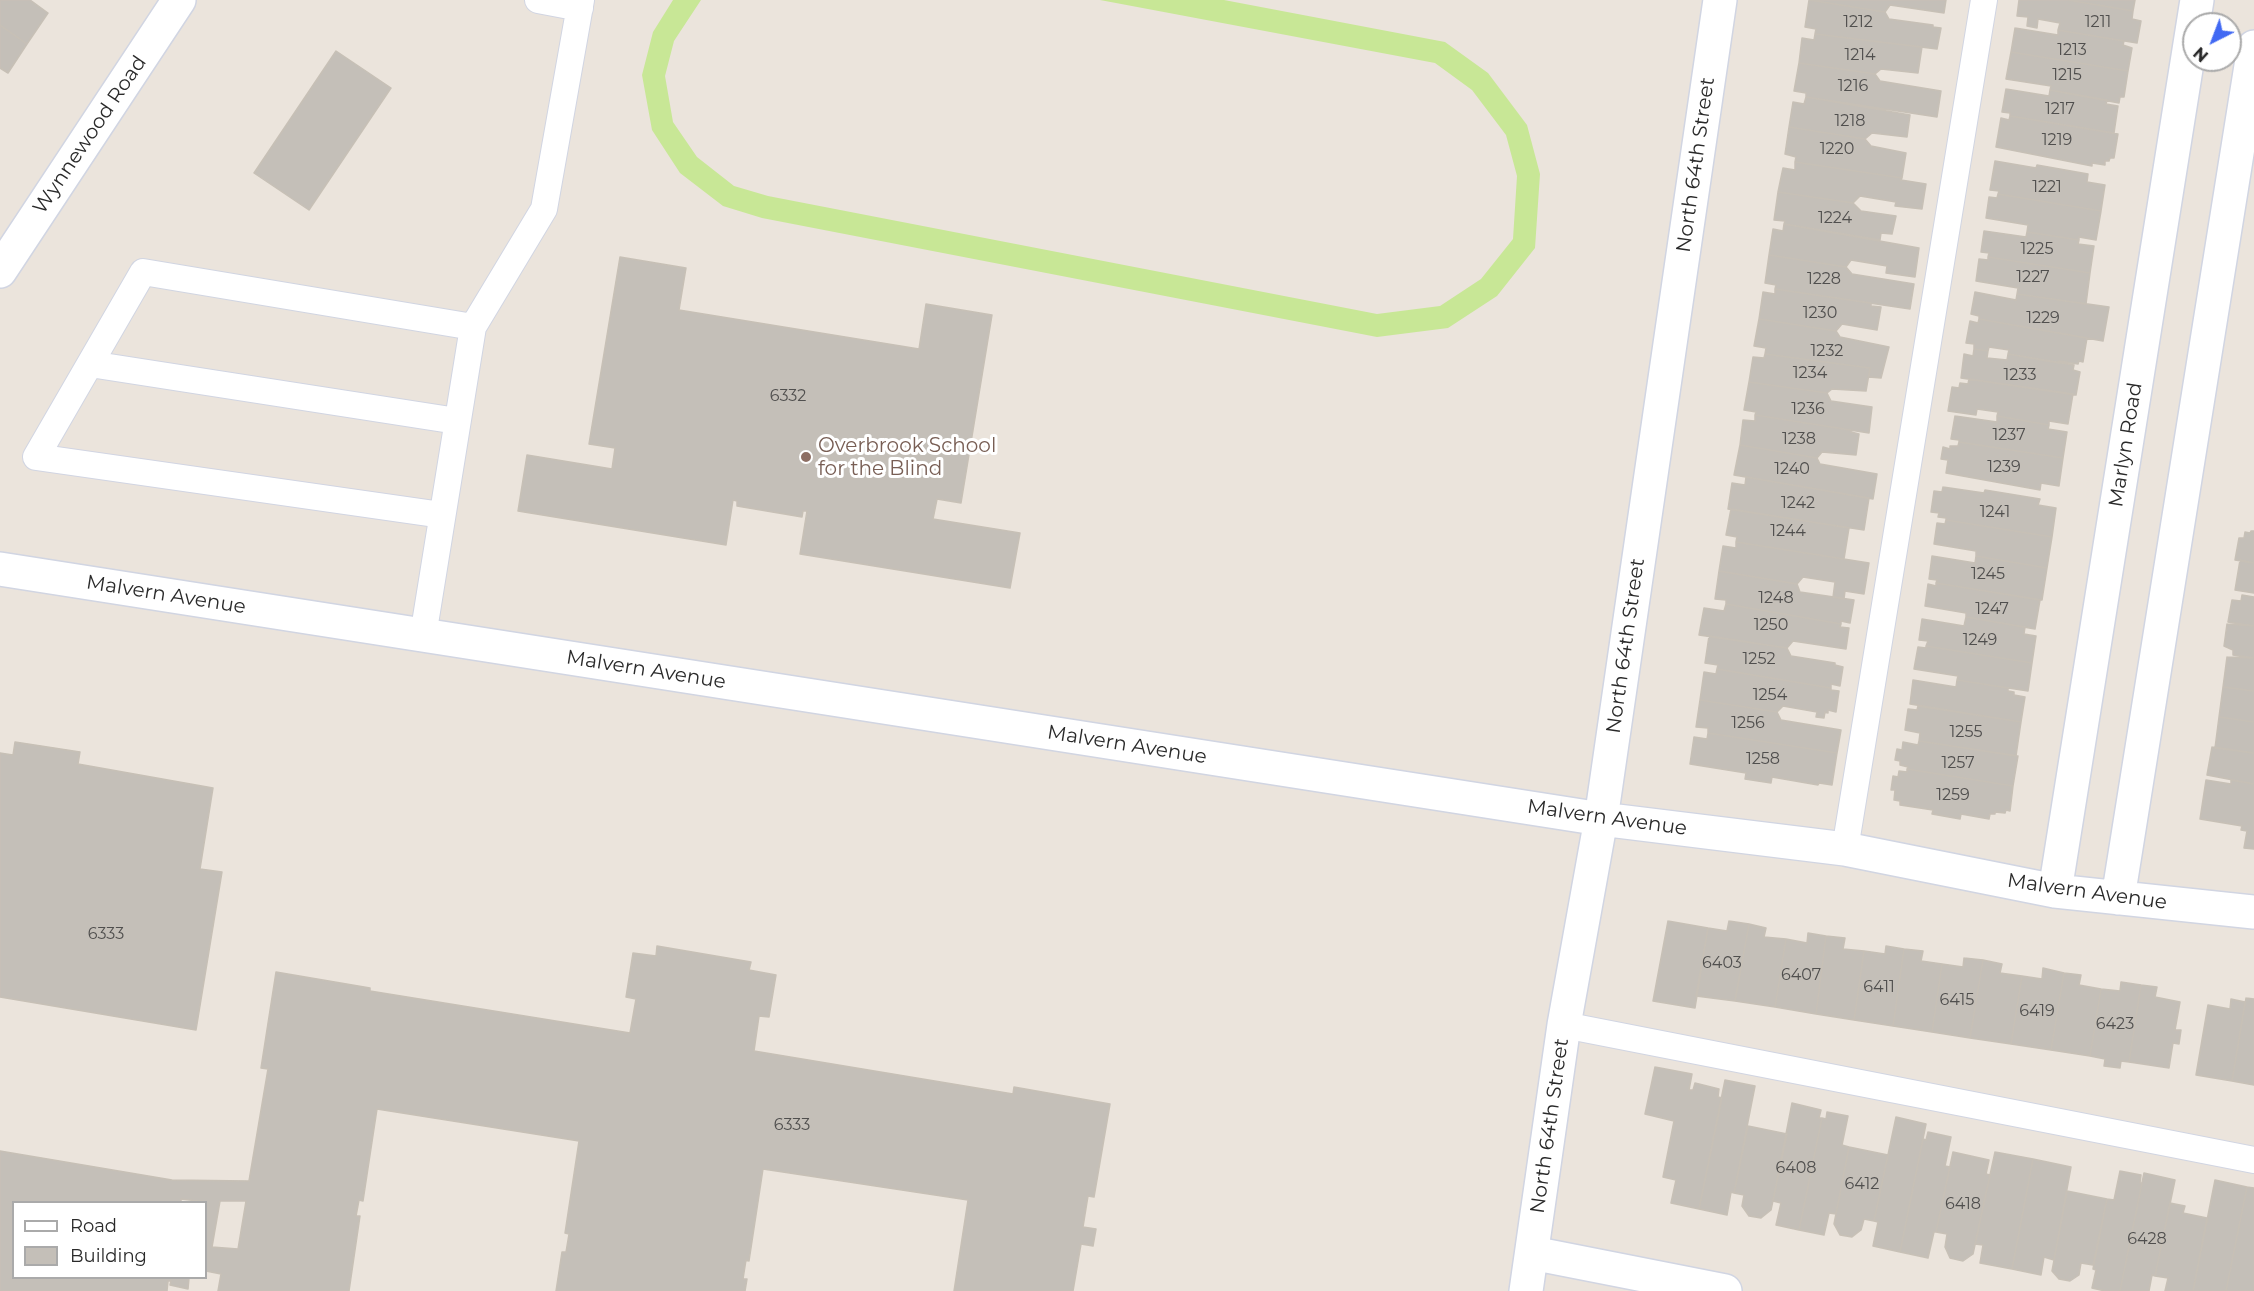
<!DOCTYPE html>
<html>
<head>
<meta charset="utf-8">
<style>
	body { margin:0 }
	#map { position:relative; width:2254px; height:1291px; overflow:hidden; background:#ebe4dc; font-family:Montserrat,sans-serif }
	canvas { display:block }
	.legend { position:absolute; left:12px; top:1201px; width:195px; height:78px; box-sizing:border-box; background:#fff; border:2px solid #aaa; margin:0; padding:8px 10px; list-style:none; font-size:18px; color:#2a2a2a }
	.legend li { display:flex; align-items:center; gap:12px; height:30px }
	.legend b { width:30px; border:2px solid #aaa }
	.north { position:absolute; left:2182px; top:12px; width:60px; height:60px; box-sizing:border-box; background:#fff; border:2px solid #aaa; border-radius:50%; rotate:222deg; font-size:16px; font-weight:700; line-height:24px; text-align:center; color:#2a2a2a }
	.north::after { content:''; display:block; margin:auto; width:21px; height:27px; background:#4169f3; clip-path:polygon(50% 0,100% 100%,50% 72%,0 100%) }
</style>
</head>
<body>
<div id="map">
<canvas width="2254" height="1291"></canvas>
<ul class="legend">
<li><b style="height:8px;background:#fff"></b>Road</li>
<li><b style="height:16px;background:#c4bfb8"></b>Building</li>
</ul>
<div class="north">N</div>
</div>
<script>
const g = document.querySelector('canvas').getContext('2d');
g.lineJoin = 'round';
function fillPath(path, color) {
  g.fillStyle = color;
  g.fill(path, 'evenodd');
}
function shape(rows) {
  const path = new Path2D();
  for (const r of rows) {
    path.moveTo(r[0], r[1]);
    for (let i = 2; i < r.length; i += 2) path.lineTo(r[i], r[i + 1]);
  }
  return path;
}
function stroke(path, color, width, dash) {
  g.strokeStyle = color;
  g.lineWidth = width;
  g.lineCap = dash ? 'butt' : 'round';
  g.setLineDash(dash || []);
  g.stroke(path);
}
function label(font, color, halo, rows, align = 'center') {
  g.font = font + ' Montserrat,sans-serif';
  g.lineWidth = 6;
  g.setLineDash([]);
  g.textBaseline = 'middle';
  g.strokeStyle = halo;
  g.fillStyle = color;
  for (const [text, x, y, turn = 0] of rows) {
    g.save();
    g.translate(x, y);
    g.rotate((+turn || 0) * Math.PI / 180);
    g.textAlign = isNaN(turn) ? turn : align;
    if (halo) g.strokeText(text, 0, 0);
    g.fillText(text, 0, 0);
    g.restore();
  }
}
fillPath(shape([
	[673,0,701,0,674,41,665,76,673,122,697,157,734,186,768,196,1377,314,1440,306,1481,279,1513,239,1517,176,1506,135,1472,90,1435,63,1100,0,1224,0,1445,42,1488,73,1527,125,1540,174,1535,248,1497,296,1448,328,1377,337,762,218,723,206,680,173,652,130,642,75,653,32]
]), '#c8e796');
const building = shape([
	[0,0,30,0,48,13,27,44,0,25,0,0],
	[1809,0,1946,0,1944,13,1890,5,1885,12,1809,0],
	[1809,0,1885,12,1889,19,1933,25,1933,27,1941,28,1937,49,1815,34,1816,29,1805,27,1809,0],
	[2019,0,2068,0,2133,11,2132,19,2141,21,2137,43,2058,30,2060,23,2038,19,2037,28,2027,26,2028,17,2017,16,2019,0],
	[2068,0,2135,0,2133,11,2068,0],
	[0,25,27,44,8,73,0,68,0,25],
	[2015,28,2058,35,2058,30,2124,41,2123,45,2132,48,2128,71,2011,52,2015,28],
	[1815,34,1922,47,1918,73,1881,69,1875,74,1799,63,1802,38,1814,40,1815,34],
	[336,51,391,88,309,210,254,173,336,51],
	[2011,52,2128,71,2124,97,2120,97,2119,103,2050,90,2051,86,2006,79,2011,52],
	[1799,63,1875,74,1880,81,1941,91,1937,117,1806,97,1806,93,1794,91,1799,63],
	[2006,89,2049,96,2050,90,2107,100,2106,104,2118,106,2114,133,2010,116,2010,113,2002,112,2006,89],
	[1806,97,1910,115,1907,137,1872,133,1865,139,1789,127,1793,102,1804,104,1806,97],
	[2010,116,2118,134,2114,158,2110,158,2109,161,2105,161,2105,165,2092,163,2092,166,1996,147,2001,118,2009,120,2010,116],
	[1789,127,1865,139,1871,146,1906,153,1902,178,1795,162,1796,157,1785,154,1789,127],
	[1995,161,2036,168,2037,165,2088,174,2087,182,2105,185,2101,211,1998,194,1999,191,1990,190,1995,161],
	[1795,162,1902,178,1901,180,1926,184,1922,209,1895,206,1896,202,1860,196,1853,203,1778,192,1783,168,1795,170,1795,162],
	[1778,192,1853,203,1861,211,1896,216,1892,234,1881,233,1880,240,1784,224,1785,221,1774,220,1778,192],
	[1998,194,2101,211,2096,240,2079,237,2079,240,2027,232,2028,225,1986,218,1989,197,1997,198,1998,194],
	[1784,224,1919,248,1915,277,1886,273,1887,266,1851,260,1846,267,1769,255,1773,229,1783,231,1784,224],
	[1984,231,2026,237,2027,232,2079,240,2078,244,2094,246,2090,273,1988,257,1989,253,1981,252,1984,231],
	[1769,255,1846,267,1852,274,1914,284,1910,309,1775,289,1776,285,1765,283,1769,255],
	[620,257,686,268,679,310,919,349,926,304,992,315,961,503,937,499,933,519,1020,533,1010,588,800,554,807,511,803,511,802,517,737,506,737,501,733,500,726,545,518,511,527,455,612,469,615,448,589,444,620,257],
	[1988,257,2090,273,2086,304,2017,294,2018,288,1976,281,1979,259,1988,260,1988,257],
	[1775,289,1871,303,1871,306,1881,307,1877,330,1842,324,1836,331,1759,319,1763,292,1775,294,1775,289],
	[1975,292,2016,300,2017,294,2109,307,2103,341,1979,319,1979,316,1971,314,1975,292],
	[1759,319,1836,331,1840,337,1889,347,1881,378,1869,377,1870,368,1765,354,1766,348,1754,346,1759,319],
	[1979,319,2087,338,2083,362,2079,361,2078,364,2059,361,2059,363,2008,354,2009,350,1989,347,1988,351,1974,349,1974,344,1966,343,1970,321,1978,323,1979,319],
	[1974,349,1988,351,1987,358,2007,360,2008,354,2074,365,2073,370,2080,372,2076,395,1961,378,1964,354,1973,356,1974,349],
	[1765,354,1870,368,1866,391,1832,389,1827,393,1749,382,1753,357,1764,358,1765,354],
	[1969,379,2073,394,2068,424,2049,421,2049,425,1997,416,1998,412,1977,409,1976,415,1948,411,1952,387,1959,388,1960,383,1968,384,1969,379],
	[1749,382,1827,393,1831,401,1872,407,1869,433,1755,415,1756,412,1744,410,1749,382],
	[1755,415,1851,430,1851,432,1859,434,1856,455,1822,452,1817,458,1740,445,1743,420,1755,421,1755,415],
	[1955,416,1997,422,1997,416,2049,425,2048,429,2067,432,2063,458,1959,442,1959,440,1951,439,1955,416],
	[1959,442,2063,458,2059,486,2041,483,2040,490,1946,473,1948,460,1941,459,1943,447,1950,449,1950,446,1958,446,1959,442],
	[1740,445,1817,458,1820,464,1877,474,1873,499,1734,475,1740,445],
	[1746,477,1869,498,1864,530,1728,509,1732,483,1745,485,1746,477],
	[1943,487,1984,493,1985,490,2040,499,2038,505,2056,508,2052,537,1946,520,1946,518,1938,517,1939,513,1931,512,1934,491,1942,492,1943,487],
	[1731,509,1849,528,1844,559,1736,542,1737,537,1726,535,1731,509],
	[1946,520,2052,537,2047,568,1976,556,1976,551,1934,544,1937,523,1945,524,1946,520],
	[2251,531,2254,531,2254,563,2235,560,2239,538,2244,538,2245,532,2250,533,2251,531],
	[1736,542,1869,563,1864,594,1845,591,1844,599,1833,597,1835,582,1803,577,1797,584,1719,571,1723,546,1736,548,1736,542],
	[1932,556,1975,563,1976,556,2047,568,2042,600,1936,583,1937,580,1929,579,1932,556],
	[2240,560,2254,563,2254,593,2235,590,2240,560],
	[1719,571,1797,584,1800,592,1854,600,1850,623,1841,621,1841,624,1726,604,1726,600,1715,599,1719,571],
	[1936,583,2040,600,2035,629,1966,617,1966,613,1925,606,1928,584,1936,586,1936,583],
	[2242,595,2254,597,2254,626,2228,622,2232,600,2241,601,2242,595],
	[1726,604,1841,624,1840,627,1849,628,1846,649,1793,641,1787,648,1699,635,1704,608,1724,611,1726,604],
	[1966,617,2025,627,2024,634,2036,636,2032,663,1926,646,1928,641,1919,640,1922,619,1964,626,1966,617],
	[2227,624,2254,626,2254,658,2233,655,2233,650,2224,646,2227,624],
	[1709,636,1787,648,1791,656,1835,663,1835,665,1843,667,1840,686,1831,684,1831,688,1717,669,1718,665,1705,663,1709,636],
	[1926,646,2032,663,2028,691,1957,680,1958,676,1914,669,1918,647,1926,648,1926,646],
	[2227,657,2254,658,2254,691,2223,687,2227,657],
	[1717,669,1831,688,1831,690,1839,691,1836,712,1828,710,1828,713,1825,712,1824,718,1816,717,1817,712,1783,706,1777,712,1700,700,1704,672,1716,674,1717,669],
	[1913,680,1956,687,1957,680,2008,688,2008,691,2014,692,2014,695,2025,697,2021,722,1910,704,1913,680],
	[2223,687,2254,691,2254,722,2219,717,2223,687],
	[1700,700,1777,712,1781,720,1841,730,1837,753,1708,733,1708,728,1696,727,1700,700],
	[1918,706,2021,722,2016,756,1919,741,1920,733,1905,730,1908,709,1917,710,1918,706],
	[2219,717,2254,722,2254,753,2215,748,2219,717],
	[1708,733,1837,753,1832,785,1819,783,1818,785,1772,777,1771,783,1745,779,1746,773,1690,764,1694,737,1707,739,1708,733],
	[1919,741,2018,756,2013,786,1907,769,1908,767,1900,765,1900,761,1895,760,1897,749,1902,750,1903,742,1918,745,1919,741],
	[15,742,80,752,78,764,213,788,200,869,222,872,196,1030,0,997,0,753,13,755,15,742],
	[2212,747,2254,753,2254,784,2207,775,2212,747],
	[1907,769,2013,786,2010,811,2006,810,2005,813,1995,812,1995,814,1990,814,1989,819,1961,814,1960,819,1932,814,1933,810,1900,805,1900,801,1894,800,1895,790,1891,790,1893,776,1898,777,1899,771,1907,772,1907,769],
	[2206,780,2231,784,2231,780,2254,784,2254,849,2244,848,2247,831,2241,830,2242,826,2200,819,2206,780],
	[1668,921,1708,928,1695,1008,1653,1001,1668,921],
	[1729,921,1749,924,1735,1001,1696,996,1708,928,1727,931,1729,921],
	[1749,924,1766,928,1764,937,1786,939,1775,1007,1735,1001,1749,924],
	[1808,933,1826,936,1816,1014,1775,1007,1786,939,1807,943,1808,933],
	[1826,936,1845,938,1843,949,1864,951,1854,1020,1816,1014,1826,936],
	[657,946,751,962,749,970,776,975,769,1017,759,1016,754,1051,1013,1094,1014,1087,1110,1104,1094,1197,1088,1196,1083,1227,1096,1229,1093,1246,1081,1244,1073,1291,954,1291,968,1200,763,1169,749,1261,746,1260,743,1279,747,1279,745,1291,556,1291,562,1252,566,1252,569,1234,565,1233,579,1141,377,1109,363,1201,359,1200,356,1216,360,1216,349,1291,218,1291,221,1274,206,1271,206,1202,181,1199,181,1202,14,1202,14,1278,189,1278,188,1289,170,1285,171,1281,168,1281,167,1291,0,1291,0,1151,172,1180,249,1181,268,1069,261,1068,276,972,370,988,370,991,630,1033,636,999,626,997,633,953,656,956,657,946],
	[220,1201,246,1201,238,1249,212,1247,220,1201],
	[1886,946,1904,949,1893,1026,1854,1020,1864,951,1885,954,1886,946],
	[1904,949,1923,951,1921,961,1942,964,1932,1032,1893,1026,1904,949],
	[1964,958,1983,960,1970,1038,1932,1032,1942,964,1963,967,1964,958],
	[1983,960,2002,964,2000,973,2022,976,2011,1044,1970,1038,1983,960],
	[2043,968,2064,973,2051,1050,2011,1044,2022,976,2042,979,2043,968],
	[2064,973,2081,975,2079,985,2101,989,2090,1056,2051,1050,2064,973],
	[2121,982,2141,985,2129,1062,2121,1061,2120,1068,2104,1066,2105,1059,2090,1056,2101,989,2120,991,2121,982],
	[2141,985,2157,987,2155,997,2180,1002,2175,1030,2181,1030,2179,1044,2173,1043,2169,1068,2129,1062,2141,985],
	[2246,998,2254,999,2254,1085,2232,1081,2246,998],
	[2231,999,2245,1002,2232,1081,2196,1075,2208,1005,2230,1009,2231,999],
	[1655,1067,1692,1074,1689,1090,1693,1090,1695,1083,1719,1089,1718,1097,1722,1098,1699,1209,1671,1203,1676,1180,1663,1177,1674,1121,1645,1114,1655,1067],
	[1725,1080,1755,1086,1734,1193,1731,1192,1727,1215,1699,1209,1725,1080],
	[1792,1103,1821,1110,1819,1118,1822,1118,1799,1230,1776,1225,1781,1203,1773,1201,1792,1103],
	[1827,1112,1848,1116,1842,1145,1849,1147,1836,1214,1829,1213,1824,1235,1799,1230,1822,1118,1826,1119,1827,1112],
	[1896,1117,1926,1124,1900,1252,1873,1246,1878,1222,1874,1221,1896,1117],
	[1748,1126,1787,1134,1771,1210,1761,1218,1749,1216,1742,1206,1744,1195,1734,1193,1748,1126],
	[1928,1132,1951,1137,1945,1166,1950,1167,1936,1232,1934,1232,1928,1258,1900,1252,1923,1139,1926,1140,1928,1132],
	[1849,1147,1888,1155,1874,1221,1864,1219,1861,1230,1852,1237,1840,1235,1834,1224,1849,1147],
	[1953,1152,1989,1160,1986,1174,1990,1175,1973,1254,1963,1261,1950,1258,1945,1247,1947,1234,1936,1232,1953,1152],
	[1995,1152,2033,1159,2012,1269,1980,1263,1983,1245,1975,1244,1995,1152],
	[2033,1159,2071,1167,2054,1260,2044,1257,2041,1275,2012,1269,2033,1159],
	[2120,1171,2141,1175,2140,1183,2142,1183,2120,1291,2105,1291,2092,1288,2096,1270,2093,1269,2107,1199,2114,1200,2120,1171],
	[2144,1173,2175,1180,2155,1276,2152,1275,2149,1291,2120,1291,2144,1173],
	[2215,1180,2247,1187,2226,1291,2193,1291,2215,1180],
	[2247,1187,2254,1188,2254,1291,2226,1291,2247,1187],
	[2067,1191,2107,1199,2093,1265,2081,1263,2079,1275,2070,1281,2059,1279,2052,1271,2067,1191],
	[2170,1203,2185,1206,2183,1213,2207,1218,2193,1291,2165,1291,2168,1278,2155,1276,2170,1203]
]);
fillPath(building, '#c4bfb8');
stroke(building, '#c7c0b6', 1.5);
const service = shape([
	[538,0,580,8],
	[90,364,457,421],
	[442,515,36,457,143,272,473,327],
	[423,636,473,327,544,209,581,0],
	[1845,849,1984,0],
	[1564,1025,2254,1160]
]);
const minor = shape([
	[0,271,179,0],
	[0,569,1601,819,1845,849,2055,891,2254,912],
	[2055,891,2197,0],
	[2118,898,2254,47],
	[1532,1253,1725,1291],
	[1526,1291,1564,1025,1601,819,1720,0]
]);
stroke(service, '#d1d5e2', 28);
stroke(minor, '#d1d5e2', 36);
stroke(service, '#fff', 26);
stroke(minor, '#fff', 33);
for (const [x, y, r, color] of [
	[806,457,6,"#8d6e63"]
]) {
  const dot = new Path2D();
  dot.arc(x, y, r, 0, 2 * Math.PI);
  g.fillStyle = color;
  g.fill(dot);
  stroke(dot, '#fff', 2);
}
label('16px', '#504f4e', null, [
	["1212",1858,22],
	["1211",2098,22],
	["1213",2072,50],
	["1214",1860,55],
	["1215",2067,75],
	["1216",1853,86],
	["1217",2060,109],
	["1218",1850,121],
	["1219",2057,140],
	["1220",1837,149],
	["1221",2047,187],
	["1224",1835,218],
	["1225",2037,249],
	["1227",2033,277],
	["1228",1824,279],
	["1230",1820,313],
	["1229",2043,318],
	["1232",1827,351],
	["1234",1810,373],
	["1233",2020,375],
	["6332",788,396],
	["1236",1808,409],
	["1237",2009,435],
	["1238",1799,439],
	["1239",2004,467],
	["1240",1792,469],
	["1242",1798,503],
	["1241",1995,512],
	["1244",1788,531],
	["1245",1988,574],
	["1248",1776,598],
	["1247",1992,609],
	["1250",1771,625],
	["1249",1980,640],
	["1252",1759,659],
	["1254",1770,695],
	["1256",1748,723],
	["1255",1966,732],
	["1258",1763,759],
	["1257",1958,763],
	["1259",1953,795],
	["6333",106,934],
	["6403",1722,963],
	["6407",1801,975],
	["6411",1879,987],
	["6415",1957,1000],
	["6419",2037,1011],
	["6423",2115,1024],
	["6333",792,1125],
	["6408",1796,1168],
	["6412",1862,1184],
	["6418",1963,1204],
	["6428",2147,1239]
]);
label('20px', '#2a2a2a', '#fff', [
	["Wynnewood Road",90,135,-56],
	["North 64th Street",1696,165,-82],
	["Marlyn Road",2126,445,-81],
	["Malvern Avenue",166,595,9],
	["North 64th Street",1626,646,-82],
	["Malvern Avenue",646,670,9],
	["Malvern Avenue",1127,745,9],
	["Malvern Avenue",1607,818,8],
	["Malvern Avenue",2087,892,8],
	["North 64th Street",1550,1126,-82]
]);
label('20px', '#785e54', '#fff', [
	["Overbrook School",818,446],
	["for the Blind",818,469]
], 'left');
</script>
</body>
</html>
